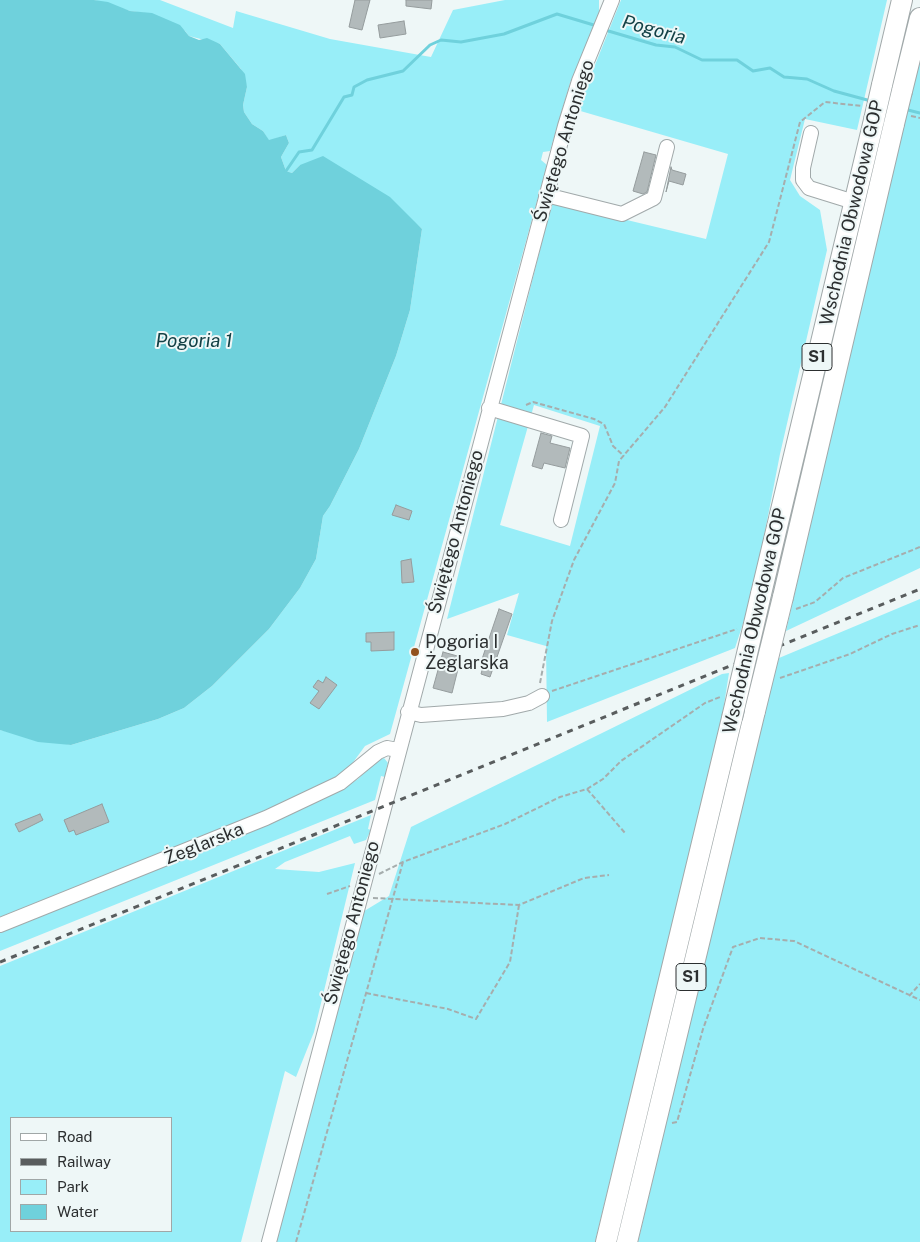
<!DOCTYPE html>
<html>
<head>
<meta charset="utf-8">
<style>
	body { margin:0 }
	#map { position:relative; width:920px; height:1242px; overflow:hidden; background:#eef7f7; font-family:"Public Sans",sans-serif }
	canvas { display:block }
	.legend { position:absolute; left:10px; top:1117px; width:162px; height:115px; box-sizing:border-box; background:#eef7f7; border:1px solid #a0a7a7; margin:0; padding:6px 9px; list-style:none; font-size:15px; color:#2c2f30 }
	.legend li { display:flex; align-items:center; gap:10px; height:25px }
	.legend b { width:25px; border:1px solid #a0a7a7 }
</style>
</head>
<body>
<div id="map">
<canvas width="920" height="1242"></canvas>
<ul class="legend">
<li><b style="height:6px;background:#fff"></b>Road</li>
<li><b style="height:6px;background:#595d5e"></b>Railway</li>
<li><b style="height:14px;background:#98eef8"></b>Park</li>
<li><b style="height:14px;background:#6fd1dc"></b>Water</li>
</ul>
</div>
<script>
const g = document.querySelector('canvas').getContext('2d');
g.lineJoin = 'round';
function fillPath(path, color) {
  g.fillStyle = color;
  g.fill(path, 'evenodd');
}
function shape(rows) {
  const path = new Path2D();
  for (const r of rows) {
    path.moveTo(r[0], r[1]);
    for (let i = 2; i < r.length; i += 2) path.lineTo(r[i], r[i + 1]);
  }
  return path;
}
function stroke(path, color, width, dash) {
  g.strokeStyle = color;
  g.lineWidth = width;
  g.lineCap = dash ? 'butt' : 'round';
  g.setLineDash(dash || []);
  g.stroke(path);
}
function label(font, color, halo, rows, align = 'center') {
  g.font = font + ' "Public Sans",sans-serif';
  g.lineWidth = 4;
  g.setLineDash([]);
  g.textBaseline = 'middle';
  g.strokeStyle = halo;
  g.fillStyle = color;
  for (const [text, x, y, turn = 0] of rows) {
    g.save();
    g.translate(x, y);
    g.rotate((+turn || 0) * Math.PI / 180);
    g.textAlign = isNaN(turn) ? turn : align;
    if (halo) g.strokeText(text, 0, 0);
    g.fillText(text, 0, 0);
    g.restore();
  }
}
fillPath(shape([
	[94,0,160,0,233,28,236,11,330,39,431,57,453,10,505,0,599,0,599,14,570,83,550,151,543,152,541,160,547,165,390,734,365,746,346,772,300,797,0,917,0,730,71,745,158,719,184,708,212,686,269,629,300,588,316,559,323,516,330,506,359,449,396,356,410,310,422,229,404,213,300,165,292,173,286,171,281,157,289,143,286,135,269,141,263,131,252,124,244,112,243,105,247,87,241,69,220,44,189,36,185,31,152,14,130,11],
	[621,0,887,0,857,130,805,119,790,180,800,196,820,210,827,250,780,454,753,593,735,648,547,722,546,646,507,635,519,593,447,619,552,202,706,239,728,154,577,110],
	[534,405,600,426,570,546,500,525],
	[920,56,920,568,786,631,903,125],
	[920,599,920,1242,638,1242,762,720,779,658],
	[729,673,721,724,595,1242,276,1242,361,913,389,896,411,827,722,674],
	[384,758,388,763,387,766,385,777,381,776,375,800,0,951,0,931,339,791,358,779,377,760],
	[371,815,368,829,371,830,366,840,354,844,350,836,285,862,275,869,319,872,355,863,314,1032,296,1077,285,1071,241,1242,0,1242,0,966],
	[11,1118,171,1118,171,1231,11,1231]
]), '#98eef8');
fillPath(shape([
	[0,0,94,0,108,2,130,11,152,13,180,25,189,36,199,40,207,38,220,44,245,74,247,87,243,105,244,112,252,124,263,131,269,140,286,135,289,143,281,157,286,171,292,173,300,165,323,156,390,197,422,229,410,310,396,356,359,449,330,506,323,516,316,559,300,588,269,629,212,686,184,708,158,719,71,745,38,742,0,730]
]), '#6fd1dc');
stroke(shape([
	[605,30,656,45,675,47,702,60,737,60,753,71,770,68,784,77,807,79,834,91,871,101],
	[904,109,920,113],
	[286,171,299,152,312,150,344,97,352,95,354,87,367,80,403,71,430,45,441,40,461,42,504,34,557,14,597,26]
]), '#6fd1dc', 3);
const building = shape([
	[355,0,370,0,362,30,349,27,355,0],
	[406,0,432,0,431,9,406,6,406,0],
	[404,21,406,34,380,38,378,25,404,21],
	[644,152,656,155,647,192,643,194,633,191,644,152],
	[671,167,672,170,686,174,683,185,669,181,666,192,671,167],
	[541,433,552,436,550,443,570,448,565,468,544,463,542,469,532,466,541,433],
	[396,505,412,511,409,520,392,515,396,505],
	[411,559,414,582,402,583,401,561,411,559],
	[499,609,512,614,490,677,481,674,484,663,481,662,499,609],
	[394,632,394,650,371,651,371,642,366,642,366,633,394,632],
	[443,652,461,657,452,693,433,688,443,652],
	[326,677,337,685,319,709,310,703,319,691,313,687,318,680,323,683,326,677],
	[102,804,109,822,76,835,74,830,69,832,64,820,102,804],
	[40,814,43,820,19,832,15,824,40,814]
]);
fillPath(building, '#b2babb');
stroke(building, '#959c9d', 1);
const minor = shape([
	[811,133,803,168,803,180,809,188,854,202],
	[546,195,622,214,654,198,667,147],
	[489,408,582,436,561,520],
	[408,712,421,715,503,709,529,703,542,696],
	[0,925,266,818,340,783,378,752,387,748,398,750],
	[269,1242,565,126,579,81,612,0]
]);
const highway = shape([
	[882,85,902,0],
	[902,91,920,18],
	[761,594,874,120],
	[783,597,894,124],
	[606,1242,732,718],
	[627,1242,755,711]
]);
stroke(minor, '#a1a9aa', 16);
stroke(highway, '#a1a9aa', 22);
stroke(shape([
	[911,116,920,118],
	[526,405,533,402,594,419,604,424,613,446,624,456],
	[796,609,815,602,843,578,920,547],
	[780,678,850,654,892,634,920,625],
	[540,683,552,621,574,560,615,483,619,461,665,407,769,242,800,122,825,102,862,106],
	[552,691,737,629],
	[587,789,625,833],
	[379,874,403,862,505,824,560,797,587,789,603,779,621,761,705,703,720,697],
	[327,894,350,886],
	[373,898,519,905,584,878,609,875],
	[366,993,448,1009,476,1019,510,962,519,905],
	[909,996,920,984],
	[672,1123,677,1122,703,1029,733,947,760,938,794,941,920,1000],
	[296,1242,403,862]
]), '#a6adad', 2, [5, 2.5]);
stroke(minor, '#fff', 14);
stroke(highway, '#fff', 20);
stroke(shape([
	[0,962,920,589]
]), '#595d5e', 3, [6, 6]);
const highwayBridge = shape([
	[874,120,882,85],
	[894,124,902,91],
	[755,711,783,597],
	[732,718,761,594]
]);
stroke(highwayBridge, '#a1a9aa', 22, []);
stroke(highwayBridge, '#fff', 20);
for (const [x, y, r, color] of [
	[415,652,5,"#92511d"]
]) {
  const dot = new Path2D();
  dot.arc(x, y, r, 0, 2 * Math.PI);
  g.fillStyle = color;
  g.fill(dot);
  stroke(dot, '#eef7f7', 2);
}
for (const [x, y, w] of [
	[817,357,30],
	[691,977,30]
]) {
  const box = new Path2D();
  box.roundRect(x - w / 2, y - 13.5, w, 27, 4);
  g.fillStyle = '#eef7f7';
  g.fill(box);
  stroke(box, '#2c2f30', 1);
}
label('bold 16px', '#2c2f30', null, [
	["S1",817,357],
	["S1",691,977]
]);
label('18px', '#2c2f30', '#eef7f7', [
	["Świętego Antoniego",564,141,-73],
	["Wschodnia Obwodowa GOP",852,213,-77],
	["Świętego Antoniego",456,532,-75],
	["Wschodnia Obwodowa GOP",755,621,-77],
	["Żeglarska",204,844,-22],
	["Świętego Antoniego",352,923,-75]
]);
label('18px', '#2c2f30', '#eef7f7', [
	["Pogoria I",425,642],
	["Żeglarska",425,663]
], 'left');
label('italic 19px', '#134146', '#eef7f7', [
	["Pogoria",654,30,15],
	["Pogoria 1",194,341]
]);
</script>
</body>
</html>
